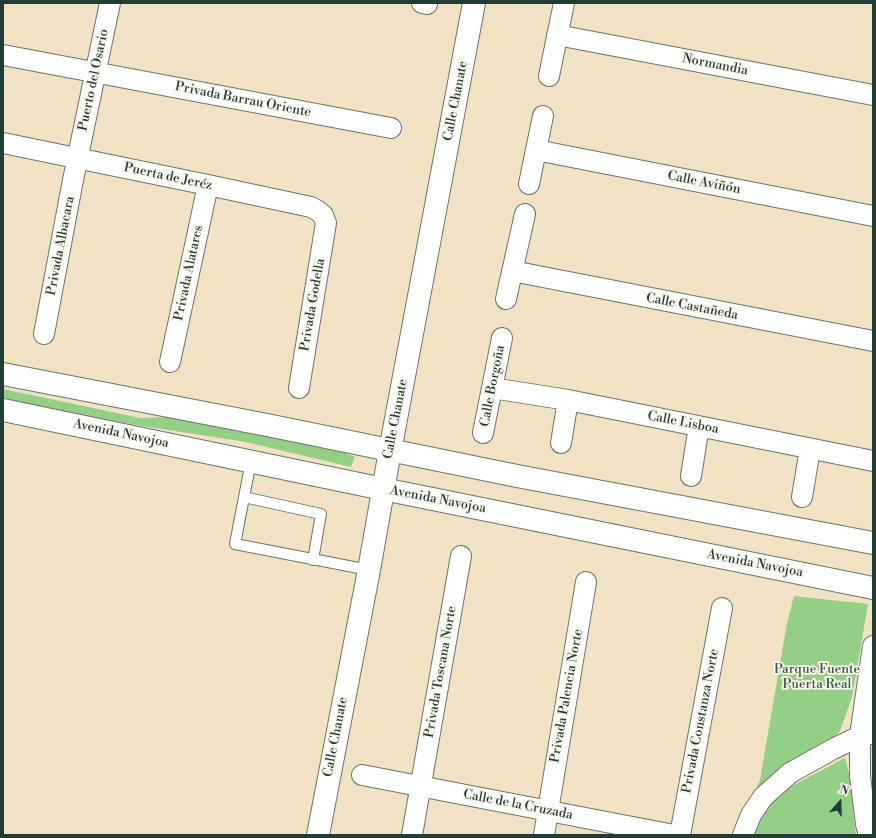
<!DOCTYPE html>
<html>
<head>
<meta charset="utf-8">
<style>
	body { margin:0 }
	#map { position:relative; width:876px; height:838px; overflow:hidden; background:#f1e2c4; font-family:"Libre Bodoni",serif }
	canvas { display:block }
	.frame { position:absolute; inset:0; border:4px solid #1f3d34; pointer-events:none }
	.north { position:absolute; left:820px; top:782px; width:40px; height:40px; -webkit-text-stroke:3px #fbf7ec; paint-order:stroke; rotate:20deg; font-size:11px; font-weight:700; line-height:16px; text-align:center; color:#1f3d34 }
	.north::after { content:''; display:block; margin:auto; width:14px; height:18px; background:#1f3d34; clip-path:polygon(50% 0,100% 100%,50% 72%,0 100%) }
</style>
</head>
<body>
<div id="map">
<canvas width="876" height="838"></canvas>
<div class="frame"></div>
<div class="north">N</div>
</div>
<script>
const g = document.querySelector('canvas').getContext('2d');
g.lineJoin = 'round';
function fillPath(path, color) {
  g.fillStyle = color;
  g.fill(path, 'evenodd');
}
function shape(rows) {
  const path = new Path2D();
  for (const r of rows) {
    path.moveTo(r[0], r[1]);
    for (let i = 2; i < r.length; i += 2) path.lineTo(r[i], r[i + 1]);
  }
  return path;
}
function stroke(path, color, width, dash) {
  g.strokeStyle = color;
  g.lineWidth = width;
  g.lineCap = dash ? 'butt' : 'round';
  g.setLineDash(dash || []);
  g.stroke(path);
}
function label(font, color, halo, rows, align = 'center') {
  g.font = font + ' "Libre Bodoni",serif';
  g.lineWidth = 3.5;
  g.setLineDash([]);
  g.textBaseline = 'middle';
  g.strokeStyle = halo;
  g.fillStyle = color;
  for (const [text, x, y, turn = 0] of rows) {
    g.save();
    g.translate(x, y);
    g.rotate((+turn || 0) * Math.PI / 180);
    g.textAlign = isNaN(turn) ? turn : align;
    if (halo) g.strokeText(text, 0, 0);
    g.fillText(text, 0, 0);
    g.restore();
  }
}
fillPath(shape([
	[3,389,140,418,168,417,342,452,355,457,351,467,246,442,136,425,3,400],
	[794,596,868,604,852,697,840,731,823,747,753,798,760,780,787,623],
	[845,758,849,773,856,835,749,835,761,815,784,790]
]), '#93d085');
const lane = shape([
	[251,461,235,544,369,570],
	[244,497,321,514,313,560]
]);
const street = shape([
	[422,3,427,4],
	[557,35,873,95],
	[3,55,391,128],
	[549,76,564,3],
	[3,143,208,185,311,207,318,211,323,215,326,223,299,388],
	[536,150,873,216],
	[529,184,543,116],
	[512,271,873,341],
	[506,299,525,214],
	[44,334,73,180,110,3],
	[170,362,208,185],
	[492,388,568,400,873,461],
	[483,433,502,338],
	[561,443,568,400],
	[691,476,699,426],
	[802,497,810,449],
	[362,775,674,835],
	[412,835,461,556],
	[544,835,586,582],
	[680,835,722,608],
	[743,835,751,815,763,797,790,773,833,749,860,736,871,734],
	[869,835,866,824,860,776,860,736,873,646]
]);
const secondary = shape([
	[3,374,267,425,517,476,873,543],
	[3,410,383,489,873,588],
	[318,835,369,570,390,451,474,3]
]);
stroke(lane, '#687766', 12);
stroke(street, '#687766', 22);
stroke(secondary, '#687766', 24);
stroke(lane, '#fff', 10);
stroke(street, '#fff', 20);
stroke(secondary, '#fff', 22);
label('13px', '#1f3d34', '#fbf7ec', [
	["Normandia",715,65,11],
	["Puerto del Osario",94,80,-78],
	["Privada Barrau Oriente",243,100,11],
	["Calle Chanate",456,101,-79],
	["Puerta de Jeréz",168,177,12],
	["Calle Aviñón",704,183,11],
	["Privada Albacara",61,246,-79],
	["Privada Alatares",189,273,-78],
	["Privada Godella",313,305,-80],
	["Calle Castañeda",692,307,11],
	["Calle Borgoña",493,386,-79],
	["Calle Chanate",396,419,-79],
	["Calle Lisboa",683,423,11],
	["Avenida Navojoa",121,434,12],
	["Avenida Navojoa",438,500,11],
	["Avenida Navojoa",755,564,11],
	["Privada Toscana Norte",441,672,-80],
	["Privada Palencia Norte",567,696,-80],
	["Privada Constanza Norte",701,721,-79],
	["Calle Chanate",336,737,-79],
	["Calle de la Cruzada",518,805,11]
]);
label('13px', '#365a44', '#fbf7ec', [
	["Parque Fuente",817,670],
	["Puerta Real",817,685]
]);
</script>
</body>
</html>
